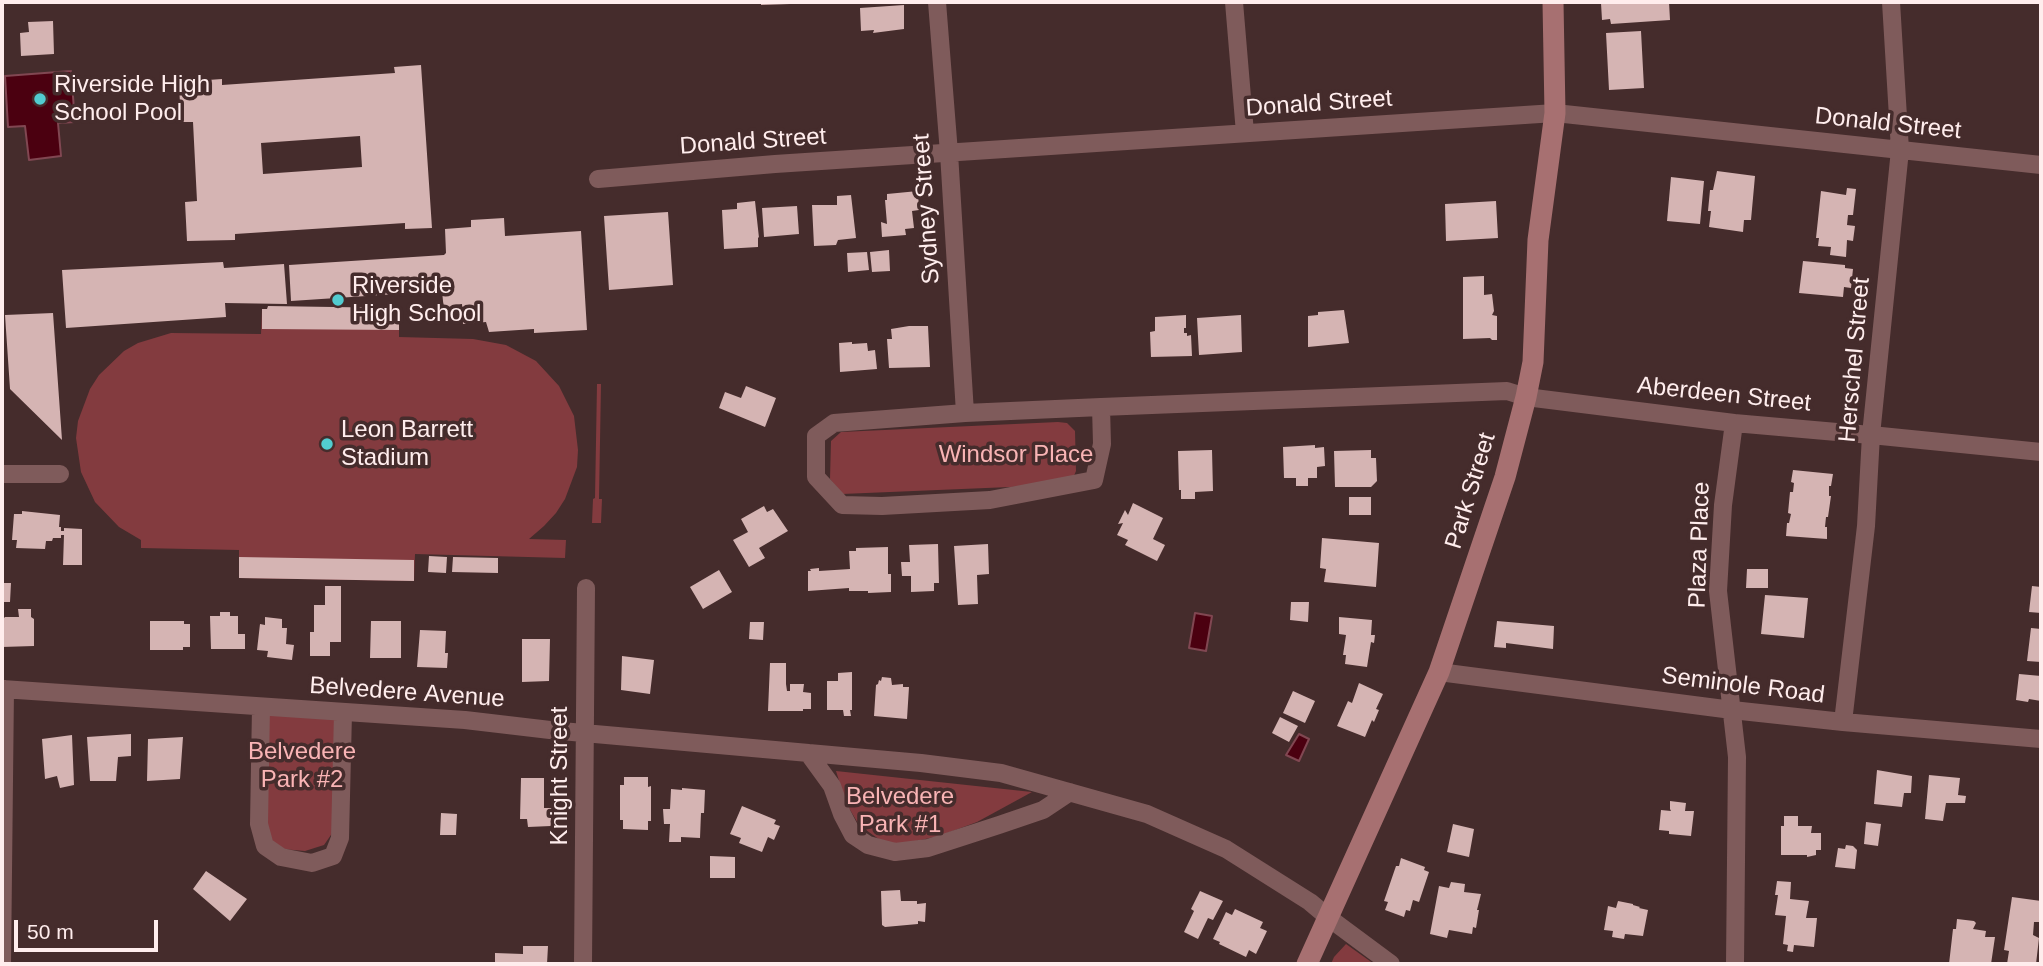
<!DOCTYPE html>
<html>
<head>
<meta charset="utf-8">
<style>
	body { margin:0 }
	#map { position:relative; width:2043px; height:966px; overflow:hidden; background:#452c2c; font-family:Helvetica,sans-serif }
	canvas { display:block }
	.frame { position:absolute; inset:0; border:4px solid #ffeded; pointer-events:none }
	.scale { position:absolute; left:14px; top:920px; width:144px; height:32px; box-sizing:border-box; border:4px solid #ffeded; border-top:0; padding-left:9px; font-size:21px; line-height:24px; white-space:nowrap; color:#ffeded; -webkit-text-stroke:5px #452c2c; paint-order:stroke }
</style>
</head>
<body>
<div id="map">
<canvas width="2043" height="966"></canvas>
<div class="frame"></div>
<div class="scale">50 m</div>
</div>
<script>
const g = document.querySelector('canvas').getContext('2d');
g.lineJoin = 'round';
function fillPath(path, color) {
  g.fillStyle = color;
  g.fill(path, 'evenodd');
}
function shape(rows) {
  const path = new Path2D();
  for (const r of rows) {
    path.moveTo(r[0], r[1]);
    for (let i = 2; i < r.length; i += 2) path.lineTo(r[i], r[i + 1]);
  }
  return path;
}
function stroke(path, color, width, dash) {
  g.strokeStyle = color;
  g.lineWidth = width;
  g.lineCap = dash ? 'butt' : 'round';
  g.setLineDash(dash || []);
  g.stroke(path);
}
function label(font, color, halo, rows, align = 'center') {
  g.font = font + ' Helvetica,sans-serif';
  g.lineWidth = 7;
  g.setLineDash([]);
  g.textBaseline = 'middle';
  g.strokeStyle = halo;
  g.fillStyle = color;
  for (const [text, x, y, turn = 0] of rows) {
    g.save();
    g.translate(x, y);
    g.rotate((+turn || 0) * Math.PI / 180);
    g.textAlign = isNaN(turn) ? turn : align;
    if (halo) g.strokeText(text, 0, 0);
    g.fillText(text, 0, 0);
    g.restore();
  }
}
fillPath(shape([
	[399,308,399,337,473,339,506,345,536,361,559,386,574,416,578,450,577,467,565,499,556,513,544,526,529,539,566,540,565,558,415,554,414,581,239,578,239,550,141,548,141,540,119,527,95,502,81,472,76,438,78,421,90,389,99,375,124,351,138,343,171,333,261,334,262,309],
	[597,384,601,384,599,499,602,499,601,523,592,523,593,499,595,498],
	[1058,422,1067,423,1075,431,1076,471,1073,478,1058,485,842,494,830,479,831,441,841,432],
	[268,715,342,720,333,832,324,845,305,851,282,849,269,839,264,811],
	[836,771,1032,792,977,822,939,836,898,845,880,840,859,825,846,803],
	[1346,944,1374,964,1331,964,1334,957]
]), '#833b3f');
const water = shape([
	[71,71,75,122,58,123,61,156,29,160,25,126,8,127,5,76,71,71],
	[1195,613,1212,616,1206,651,1189,648,1195,613],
	[1299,734,1309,739,1299,761,1286,755,1299,734]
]);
fillPath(water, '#4b0010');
stroke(water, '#814752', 2);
fillPath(shape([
	[761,2,790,2,790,4,761,5],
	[1609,2,1669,2,1670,20,1611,24,1610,19,1602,20,1601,3],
	[904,5,904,29,873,33,874,30,861,31,860,8],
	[53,21,54,54,21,56,20,33,29,32,28,22],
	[1641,31,1644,88,1609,90,1606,33],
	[421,65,432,228,405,229,405,223,235,234,235,240,187,241,185,202,197,201,193,122,181,122,179,85,194,84,194,81,222,79,222,85,395,73,394,67],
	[360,136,362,167,263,174,261,143],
	[1717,171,1755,176,1751,220,1744,220,1743,232,1709,227,1711,211,1708,211,1710,190,1713,190],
	[1671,177,1704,181,1700,224,1667,221],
	[1847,188,1856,189,1853,215,1848,215,1847,225,1855,226,1853,241,1847,240,1846,257,1830,255,1831,247,1818,246,1819,238,1816,238,1821,191,1846,195],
	[918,191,919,210,912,211,914,228,905,229,906,235,882,237,881,222,887,224,885,200,887,200,887,194],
	[851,195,856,238,838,240,836,245,814,246,812,205,837,205,837,196],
	[755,201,759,238,758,237,758,247,724,249,722,210,737,209,737,203],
	[1496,201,1498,238,1446,241,1445,204],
	[797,206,799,234,764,237,762,208],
	[668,212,673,285,609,290,604,216],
	[504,218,505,236,581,231,587,330,534,333,534,329,489,332,486,322,463,324,462,304,452,305,452,311,444,311,442,291,291,301,289,265,444,255,446,253,445,229,471,227,471,220],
	[889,250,890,271,872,272,870,252],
	[867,252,869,270,848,272,847,253],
	[1803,261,1845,265,1845,268,1853,269,1851,288,1844,287,1843,297,1799,293],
	[223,262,224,268,284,264,287,304,225,303,226,317,66,328,62,270],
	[1484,276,1484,295,1492,294,1494,311,1492,315,1497,316,1497,340,1492,340,1490,338,1463,339,1463,277],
	[268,306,399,308,399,330,262,329,262,309,267,309],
	[1344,310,1349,343,1308,347,1308,316,1318,315,1318,312],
	[53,313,62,440,10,389,5,315],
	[1186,315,1186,328,1184,328,1184,333,1187,333,1187,336,1191,335,1192,356,1151,357,1150,332,1155,331,1155,317],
	[1241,315,1242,352,1199,355,1197,318],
	[909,326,928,326,930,367,889,368,887,339,892,339,891,329],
	[852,342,852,344,867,343,868,351,875,350,877,369,840,372,839,343],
	[746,386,776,398,765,427,719,408,725,392,741,398],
	[1315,445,1315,448,1324,447,1325,466,1317,467,1317,478,1308,478,1308,486,1296,486,1296,478,1284,478,1283,447],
	[1212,450,1213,491,1195,492,1195,499,1181,499,1181,490,1179,490,1178,451],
	[1371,450,1371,458,1376,458,1377,481,1371,487,1335,487,1334,451],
	[1793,470,1833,474,1831,486,1829,486,1829,496,1831,496,1828,517,1826,517,1825,527,1827,527,1827,539,1786,536,1787,523,1789,523,1791,514,1788,513,1790,492,1793,492,1794,483,1791,482],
	[1349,497,1371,497,1371,515,1349,515],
	[1133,503,1163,518,1153,539,1165,545,1157,561,1125,545,1128,540,1117,535,1123,523,1118,524,1125,510,1128,515],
	[764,506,767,512,773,509,788,531,759,548,765,558,749,567,733,540,748,532,741,519],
	[22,511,60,515,59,527,61,527,61,531,64,531,64,528,82,529,82,565,63,565,64,535,61,535,61,538,53,538,52,541,46,541,45,549,16,548,17,540,12,540,14,514,22,514],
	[1322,538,1379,543,1376,587,1324,582,1326,569,1320,568],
	[938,544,939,583,934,583,934,591,911,592,911,576,902,576,901,562,910,562,909,545],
	[988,544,989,574,977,575,978,604,958,605,954,546],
	[888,547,888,574,891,574,891,592,868,593,868,591,849,591,849,588,808,591,808,571,811,571,810,569,819,568,819,571,850,569,849,551,856,551,856,548],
	[429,556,447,557,446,573,428,572],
	[239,557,414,560,414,581,239,578],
	[453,557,498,558,498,573,452,572],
	[1747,569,1768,569,1768,588,1746,588],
	[719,570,732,592,703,609,690,587],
	[2,583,11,583,10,602,2,602],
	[325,586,341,586,341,642,330,642,330,656,310,656,310,632,314,632,314,605,325,605],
	[2032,586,2041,587,2041,613,2029,612],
	[1765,595,1808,598,1804,638,1761,634],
	[1291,602,1309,602,1308,622,1290,620],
	[18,609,31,609,31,617,34,619,34,646,2,647,2,620,5,617,19,617],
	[220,612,230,612,230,616,238,616,238,634,245,634,245,649,211,649,210,616,220,616],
	[265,617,282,619,282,628,287,628,286,644,294,645,292,660,267,657,268,651,257,650,260,624,265,625],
	[1339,617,1372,620,1371,635,1375,635,1374,643,1371,642,1367,667,1345,664,1346,655,1343,655,1346,635,1339,634],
	[150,621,184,621,184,624,190,624,190,647,183,647,183,650,150,650],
	[371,621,401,621,401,658,370,658],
	[1497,621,1554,626,1553,649,1506,643,1506,648,1494,647],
	[750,622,764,622,763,640,749,639],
	[2031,628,2041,629,2041,662,2027,661],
	[420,630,446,631,445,653,448,653,447,668,417,667],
	[522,639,550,639,549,681,522,682],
	[622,656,654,660,650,694,621,690],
	[770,663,786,663,786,684,787,691,790,691,790,684,804,684,803,692,811,693,811,709,803,709,803,711,768,711],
	[852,672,852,710,850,710,851,716,844,716,843,710,827,710,827,681,838,681,838,673],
	[2019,674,2041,676,2041,701,2029,699,2028,702,2016,700],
	[882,677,891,678,892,685,903,684,903,687,909,687,907,719,874,716,876,685,878,684,879,680,881,681],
	[1359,683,1383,694,1376,709,1379,710,1374,722,1372,720,1365,737,1337,726,1348,701,1352,703],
	[1293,691,1315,701,1305,723,1283,713],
	[1280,717,1298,726,1289,742,1272,733],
	[131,734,131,756,118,757,116,781,90,781,87,737],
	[72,735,74,785,60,788,57,776,45,779,42,739],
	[183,737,180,779,147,781,148,739],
	[1877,770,1912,776,1911,793,1904,793,1902,807,1874,804],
	[1929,775,1960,778,1958,795,1966,796,1965,803,1946,803,1943,821,1925,819],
	[624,777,648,777,648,787,651,786,651,821,648,821,648,830,623,829,623,820,620,820,620,785,624,785],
	[521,778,544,778,544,808,552,808,551,826,528,827,527,819,520,819],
	[682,788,705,790,704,813,701,813,700,838,681,837,681,842,669,842,670,824,664,824,663,809,670,809,671,789,682,790],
	[1670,801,1686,803,1685,811,1694,811,1691,836,1669,834,1669,831,1659,830,1661,810,1671,811,1670,809],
	[742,806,776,820,774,824,780,826,774,840,768,837,762,852,739,843,741,838,730,834],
	[441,813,457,814,456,835,440,835],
	[1784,816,1798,816,1798,826,1812,826,1811,833,1821,833,1821,850,1816,850,1816,855,1807,857,1807,855,1781,855,1781,826,1784,826],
	[1866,822,1881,824,1878,846,1864,844],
	[1453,824,1474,829,1469,857,1447,852],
	[1846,845,1853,846,1857,850,1855,869,1835,867,1838,848,1845,849],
	[710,856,735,857,735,878,710,878],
	[1401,858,1425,867,1424,870,1429,872,1419,902,1413,900,1410,911,1406,910,1404,917,1385,910,1388,902,1384,901,1396,866,1399,866],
	[206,871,247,899,230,921,193,889],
	[1777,881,1791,882,1790,899,1809,901,1806,918,1817,918,1814,947,1794,945,1793,952,1787,951,1788,945,1783,944,1786,916,1775,915,1778,895,1775,895],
	[1451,882,1465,884,1464,892,1481,894,1477,910,1479,910,1476,928,1473,927,1472,934,1449,930,1447,938,1430,934,1439,886,1449,888],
	[900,890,901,901,917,901,917,904,926,903,925,922,918,921,918,924,885,927,882,925,881,891],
	[1200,891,1223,901,1213,920,1208,918,1198,939,1184,932,1194,911,1191,909],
	[2012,897,2041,901,2041,922,2034,922,2033,935,2039,938,2036,964,2007,964,2009,951,2004,950],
	[1618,901,1633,904,1633,905,1640,907,1639,908,1648,910,1643,936,1625,934,1624,939,1612,937,1613,931,1604,930,1608,906,1616,908],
	[1235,909,1263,922,1260,928,1267,931,1256,954,1249,950,1246,957,1219,944,1220,942,1213,939,1226,912,1232,915],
	[1957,919,1974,921,1976,923,1973,929,1986,931,1985,937,1995,937,1991,964,1949,964,1953,929,1956,929],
	[523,946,548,946,547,964,495,964,495,953,523,954]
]), '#d5b4b3');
stroke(shape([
	[937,2,949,153,965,413],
	[1234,2,1245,133],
	[598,179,775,164,1555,113,2041,165],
	[1101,407,1102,444,1094,480,990,500,882,506,842,505,816,477,816,436,834,423,965,413,1101,407,1507,391,1526,397,1734,423,1871,435,2041,452],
	[1734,423,1723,505,1718,591,1737,757,1735,964],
	[2,474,60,474],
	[1439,672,1732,710,1843,722,2041,739],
	[2,689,465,720,550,730,921,763,1001,773,1147,814,1226,849,1310,902,1329,918,1391,964],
	[261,707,259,824,265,846,281,857,312,863,333,856,340,838,343,713],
	[1843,722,1866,526,1871,435,1900,150,1891,2],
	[808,753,832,786,842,814,853,835,868,845,895,852,928,848,999,825,1043,810,1070,792],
	[2,964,5,689],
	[583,964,586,588]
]), '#7f5b5b', 18);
stroke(shape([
	[1307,964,1439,672,1505,477,1526,397,1533,362,1538,240,1555,113,1553,2]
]), '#a77071', 21);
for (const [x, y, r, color] of [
	[40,99,7,"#52ccd0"],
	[338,300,7,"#52ccd0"],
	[327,444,7,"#52ccd0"]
]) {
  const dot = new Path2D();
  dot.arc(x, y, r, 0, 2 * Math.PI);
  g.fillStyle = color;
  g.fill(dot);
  stroke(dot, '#452c2c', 2.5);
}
label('24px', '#ffeded', '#452c2c', [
	["Riverside High",54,85],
	["School Pool",54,113],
	["Riverside",352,286],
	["High School",352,314],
	["Leon Barrett",341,430],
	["Stadium",341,458]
], 'left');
label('24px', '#ffeded', '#452c2c', [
	["Donald Street",1319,104,-4],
	["Donald Street",1888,124,6],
	["Donald Street",753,142,-4],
	["Sydney Street",927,209,-94],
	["Herschel Street",1855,360,-85],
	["Aberdeen Street",1724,395,6],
	["Park Street",1471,491,-73],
	["Plaza Place",1700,545,-88],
	["Seminole Road",1743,686,7],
	["Belvedere Avenue",407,693,4],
	["Knight Street",560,776,-90]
]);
label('24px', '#f9b4b5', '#452c2c', [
	["Windsor Place",1016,455],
	["Belvedere",302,752],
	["Park #2",302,780],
	["Belvedere",900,797],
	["Park #1",900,825]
]);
</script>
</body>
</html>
